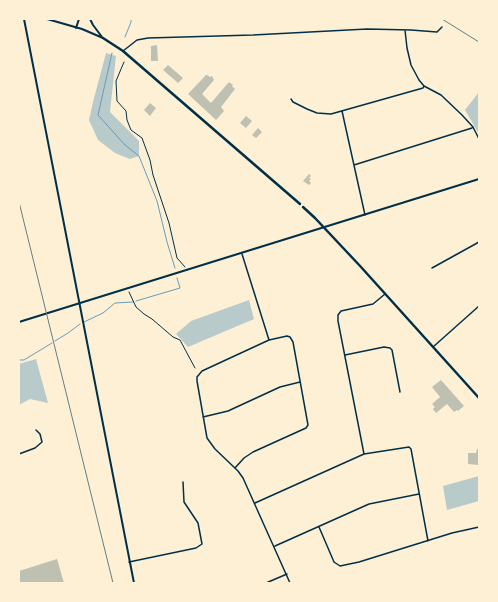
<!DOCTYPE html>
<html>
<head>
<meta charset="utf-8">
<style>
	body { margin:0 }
	#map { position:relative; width:498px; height:602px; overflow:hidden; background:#fdf0d5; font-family:Cabin,sans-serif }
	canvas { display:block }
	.frame { position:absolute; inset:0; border:20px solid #fdf0d5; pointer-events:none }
</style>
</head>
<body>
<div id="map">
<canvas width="498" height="602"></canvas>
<div class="frame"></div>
</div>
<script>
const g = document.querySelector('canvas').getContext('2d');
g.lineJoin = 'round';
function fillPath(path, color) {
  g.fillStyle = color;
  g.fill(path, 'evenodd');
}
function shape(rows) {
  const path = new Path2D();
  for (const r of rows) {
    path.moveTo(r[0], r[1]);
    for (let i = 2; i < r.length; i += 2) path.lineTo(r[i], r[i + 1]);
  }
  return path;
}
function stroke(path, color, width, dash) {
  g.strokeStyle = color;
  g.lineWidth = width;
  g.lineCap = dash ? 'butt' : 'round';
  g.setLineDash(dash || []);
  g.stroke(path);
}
fillPath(shape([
	[106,53,116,56,110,112,139,141,139,156,130,159,115,153,98,140,89,120,93,102],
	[479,92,479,134,465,110],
	[249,300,254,319,188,347,176,334,191,321],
	[36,359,48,403,30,399,19,405,19,364],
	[479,476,479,501,447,510,443,486]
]), '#b9caca');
stroke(shape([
	[125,37,131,22,131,19],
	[112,53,98,115,125,145,139,156,157,201,167,242,175,268],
	[136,301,180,288,177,278],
	[84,322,103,313,115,303,133,302],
	[55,341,68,333,80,324],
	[19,360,24,360,52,343]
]), '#669bbc', 1);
fillPath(shape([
	[157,45,158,61,151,61,151,46],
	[168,65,183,78,178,83,163,70],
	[206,75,207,75,210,77,212,76,214,80,202,94,211,103,229,82,233,85,232,86,235,89,221,107,224,111,216,120,188,94],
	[150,103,156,108,150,116,144,110],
	[246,116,252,121,246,128,240,123],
	[258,128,262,132,256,138,252,135],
	[309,174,311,176,309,178,311,179,309,181,311,183,309,185,303,181],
	[441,380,464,406,458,411,457,410,454,412,447,404,436,413,433,409,435,407,432,404,440,397,432,387],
	[477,449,479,450,479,465,468,464,468,453,476,453],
	[57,559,64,583,19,583,19,571]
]), '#bec0b2');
stroke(shape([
	[124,62,116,81,117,101,126,111,127,120,131,130,142,138,150,160,153,175,169,223,177,258,185,267],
	[129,292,136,307,144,314,152,319,173,337,180,340,195,368]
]), '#003049', 1);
stroke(shape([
	[405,30,407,48,411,65,419,80,424,86,441,95,462,115,473,127,479,139],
	[123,51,137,40,148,38,253,35,367,29,411,30,437,32,442,27],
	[291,99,293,102,307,109,317,113,331,114,423,88,424,86],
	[342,111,365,215],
	[354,165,472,128],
	[242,254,269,340],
	[432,268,479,242],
	[433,347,479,306],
	[345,355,384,347,390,348,392,350,400,392],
	[203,417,228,411,280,387,300,382],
	[19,454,35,448,42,442,40,434,36,430],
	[364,454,338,321,338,315,341,311,373,304,385,294],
	[235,468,244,458,253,452,306,428,308,425,293,342,290,337,287,336,269,340,202,371,197,377,197,381,207,438,215,449,238,471,243,478,290,583],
	[255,503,364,454,409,447,411,449,428,541],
	[319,527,334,562,340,566,359,562,452,533,479,527],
	[275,546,369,504,419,494],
	[129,562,196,548,202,544,198,523,184,502,183,482],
	[266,583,287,574]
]), '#003049', 1.5);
stroke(shape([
	[19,322,479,179]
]), '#003049', 2);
stroke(shape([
	[24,19,134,583],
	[47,19,82,29,103,38],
	[90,19,93,25,102,37],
	[76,28,79,19]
]), '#003049', 2);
stroke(shape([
	[103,38,123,51,300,204],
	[303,207,315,218,361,267,479,398]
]), '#003049', 2.5);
stroke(shape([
	[442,19,479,42],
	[19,202,113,583]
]), '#657d81', 1);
</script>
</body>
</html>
